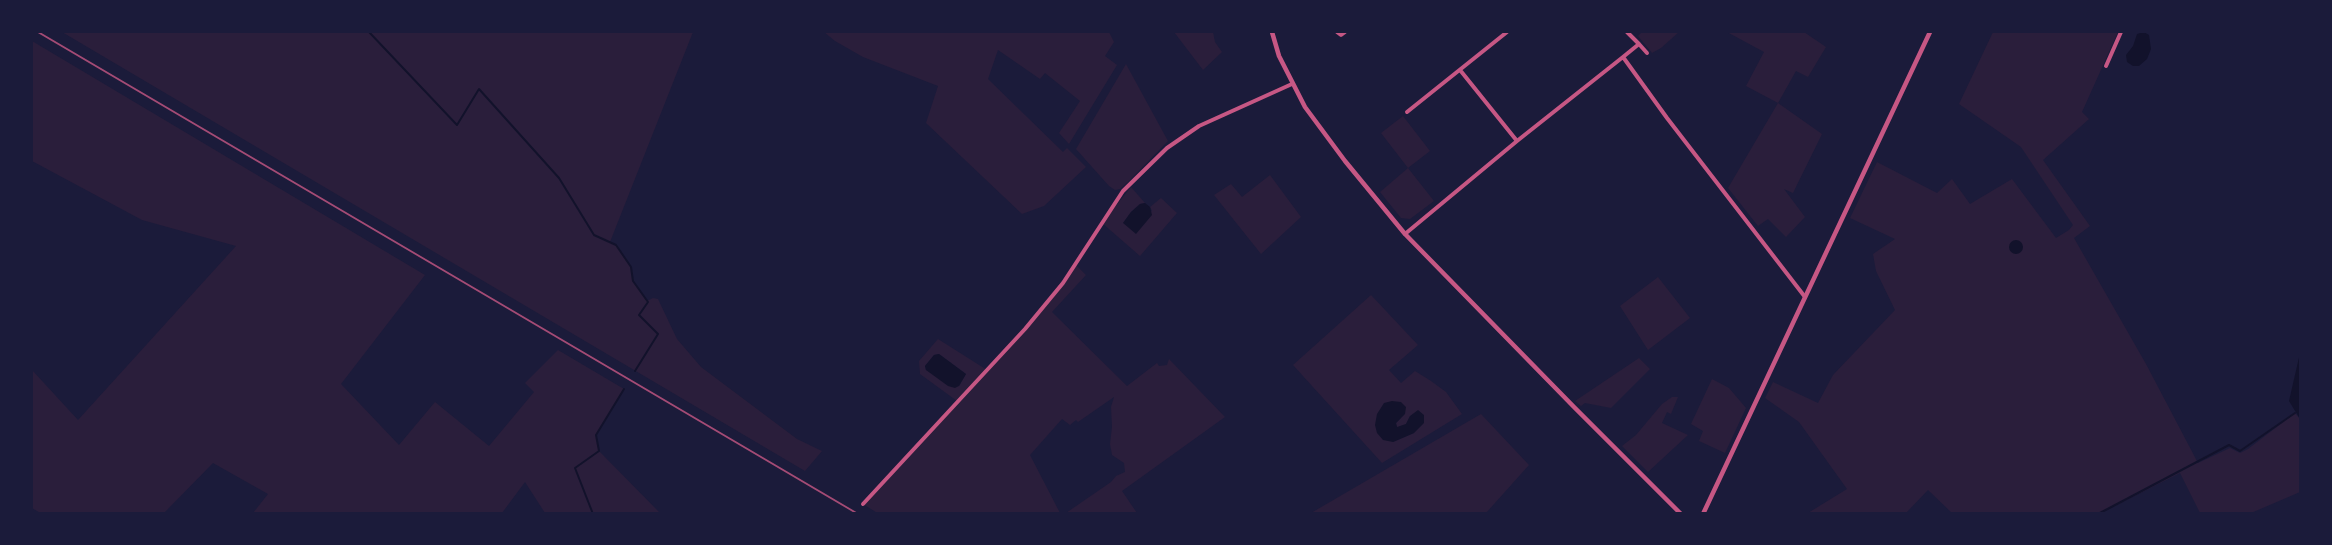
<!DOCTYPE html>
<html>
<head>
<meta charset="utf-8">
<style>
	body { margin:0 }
	#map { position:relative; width:2332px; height:545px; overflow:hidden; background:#1b1b3a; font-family:"Alegreya Sans",sans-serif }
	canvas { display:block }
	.frame { position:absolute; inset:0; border:33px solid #1b1b3a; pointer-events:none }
</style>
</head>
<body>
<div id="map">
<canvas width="2332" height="545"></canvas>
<div class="frame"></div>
</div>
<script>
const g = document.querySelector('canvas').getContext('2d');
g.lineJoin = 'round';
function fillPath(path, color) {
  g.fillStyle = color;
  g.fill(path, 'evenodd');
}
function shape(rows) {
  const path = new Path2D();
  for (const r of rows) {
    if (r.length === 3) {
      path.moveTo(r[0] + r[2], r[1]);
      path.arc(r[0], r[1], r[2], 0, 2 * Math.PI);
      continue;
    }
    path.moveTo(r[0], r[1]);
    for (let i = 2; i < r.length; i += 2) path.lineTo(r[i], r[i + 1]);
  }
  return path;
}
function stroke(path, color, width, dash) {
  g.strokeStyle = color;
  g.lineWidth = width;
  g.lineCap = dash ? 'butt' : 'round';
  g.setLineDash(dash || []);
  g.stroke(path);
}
fillPath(shape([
	[62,32,693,32,610,242,616,245,631,267,633,281,647,301,653,298,658,299,677,339,701,367,797,439,822,451,805,471],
	[824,32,1109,32,1114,42,1105,56,1117,65,1069,144,1059,133,1080,101,1045,73,1040,79,998,50,988,79,1063,152,1067,148,1086,167,1044,206,1022,214,926,123,938,86,863,57,835,41],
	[1174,32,1213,32,1215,42,1222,52,1203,70],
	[1642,32,1679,32,1661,48,1652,53,1638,36],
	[1727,32,1804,32,1826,47,1808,77,1796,71,1778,103,1822,134,1793,193,1784,189,1805,217,1786,237,1768,219,1758,226,1728,188,1778,103,1746,86,1764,52],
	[1993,32,2118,32,2082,112,2089,119,2043,160,2090,226,2074,238,2146,364,2198,463,2230,448,2240,453,2248,449,2295,413,2300,419,2300,492,2251,513,2200,513,2180,473,2101,513,1952,513,1928,490,1906,513,1808,513,1847,489,1799,422,1765,398,1773,382,1818,403,1833,375,1895,310,1876,271,1873,254,1895,239,1850,218,1877,162,1937,193,1952,179,1970,204,2012,179,2056,238,2069,230,2073,225,2021,147,1959,104],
	[32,41,425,275,341,384,399,445,435,402,489,446,534,392,525,383,558,350,624,389,596,435,599,451,660,513,545,513,525,482,502,513,253,513,268,494,213,463,164,513,42,514,32,508,32,370,78,420,236,246,142,220,32,161],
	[1126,64,1168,141,1128,182,1120,189,1115,190,1109,186,1076,149],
	[1403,116,1430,151,1408,168,1381,133],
	[1408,168,1434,201,1410,219,1401,218,1380,192],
	[1270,175,1301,217,1261,254,1214,195,1231,184,1242,197],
	[1131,187,1145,203,1140,204,1131,212,1123,223,1152,211,1150,207,1161,198,1177,213,1140,256,1102,223],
	[1074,263,1086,275,1052,312,1127,386,1157,363,1159,366,1167,365,1169,359,1225,417,1122,491,1137,513,1066,513,1111,482,1116,476,1125,472,1124,463,1112,455,1110,444,1112,427,1111,407,1114,397,1078,422,1076,420,1070,425,1062,419,1030,455,1060,513,879,514,863,504,957,401,920,374,919,361,938,339,987,370,1063,283],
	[939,354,966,374,959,386,926,370,925,366,934,355],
	[1658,277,1690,318,1648,350,1620,306],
	[1371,295,1418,345,1389,370,1401,383,1415,371,1431,381,1446,392,1462,414,1382,463,1293,365],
	[1392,401,1401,418,1396,423,1397,428,1406,424,1410,416,1414,433,1393,442],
	[1639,358,1650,369,1611,408,1585,403,1581,406,1575,401],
	[1712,379,1729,388,1746,408,1725,453,1699,441,1703,431,1691,424],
	[1672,397,1678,397,1671,414,1667,412,1662,423,1688,435,1648,472,1622,446,1636,435,1662,404],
	[1481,414,1529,465,1486,513,1311,513]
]), '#2a1e3b');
fillPath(shape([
	[2144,32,2149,35,2151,49,2147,59,2139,66,2133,66,2127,62,2126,55,2133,46,2137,34],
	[1145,203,1150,207,1152,215,1136,234,1123,223,1131,212,1140,204],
	[2016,247,7],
	[2300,353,2300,419,2289,401],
	[939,354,966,374,959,386,955,388,948,386,926,370,925,366,934,355],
	[1392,401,1401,402,1406,407,1405,414,1396,423,1397,427,1406,424,1410,416,1418,410,1424,415,1424,423,1414,433,1393,442,1383,440,1377,433,1375,425,1377,414,1384,403]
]), '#12122b');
stroke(shape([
	[369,32,457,125,479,89,559,178,594,235,616,245,631,267,633,281,648,302,639,315,658,334,635,371],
	[593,514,575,468,599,451,596,435,624,389],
	[2098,514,2229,445,2240,451,2295,413]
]), '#12122b', 2);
stroke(shape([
	[1337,32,1341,35,1345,32],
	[1639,44,1647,53],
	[1623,57,1639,44,1627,32],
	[2106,66,2121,32],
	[1460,70,1517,141],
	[1407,112,1507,32],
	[1405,234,1517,141,1623,57,1667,118,1805,297],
	[863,504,1025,329,1063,283,1123,191,1167,148,1199,126,1292,84]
]), '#c65784', 4);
stroke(shape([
	[1272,32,1279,56,1305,107,1345,161,1405,234,1574,407,1681,514],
	[1703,514,1930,32]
]), '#c65784', 4.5);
stroke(shape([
	[38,32,858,514]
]), '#a44b75', 2);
</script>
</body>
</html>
